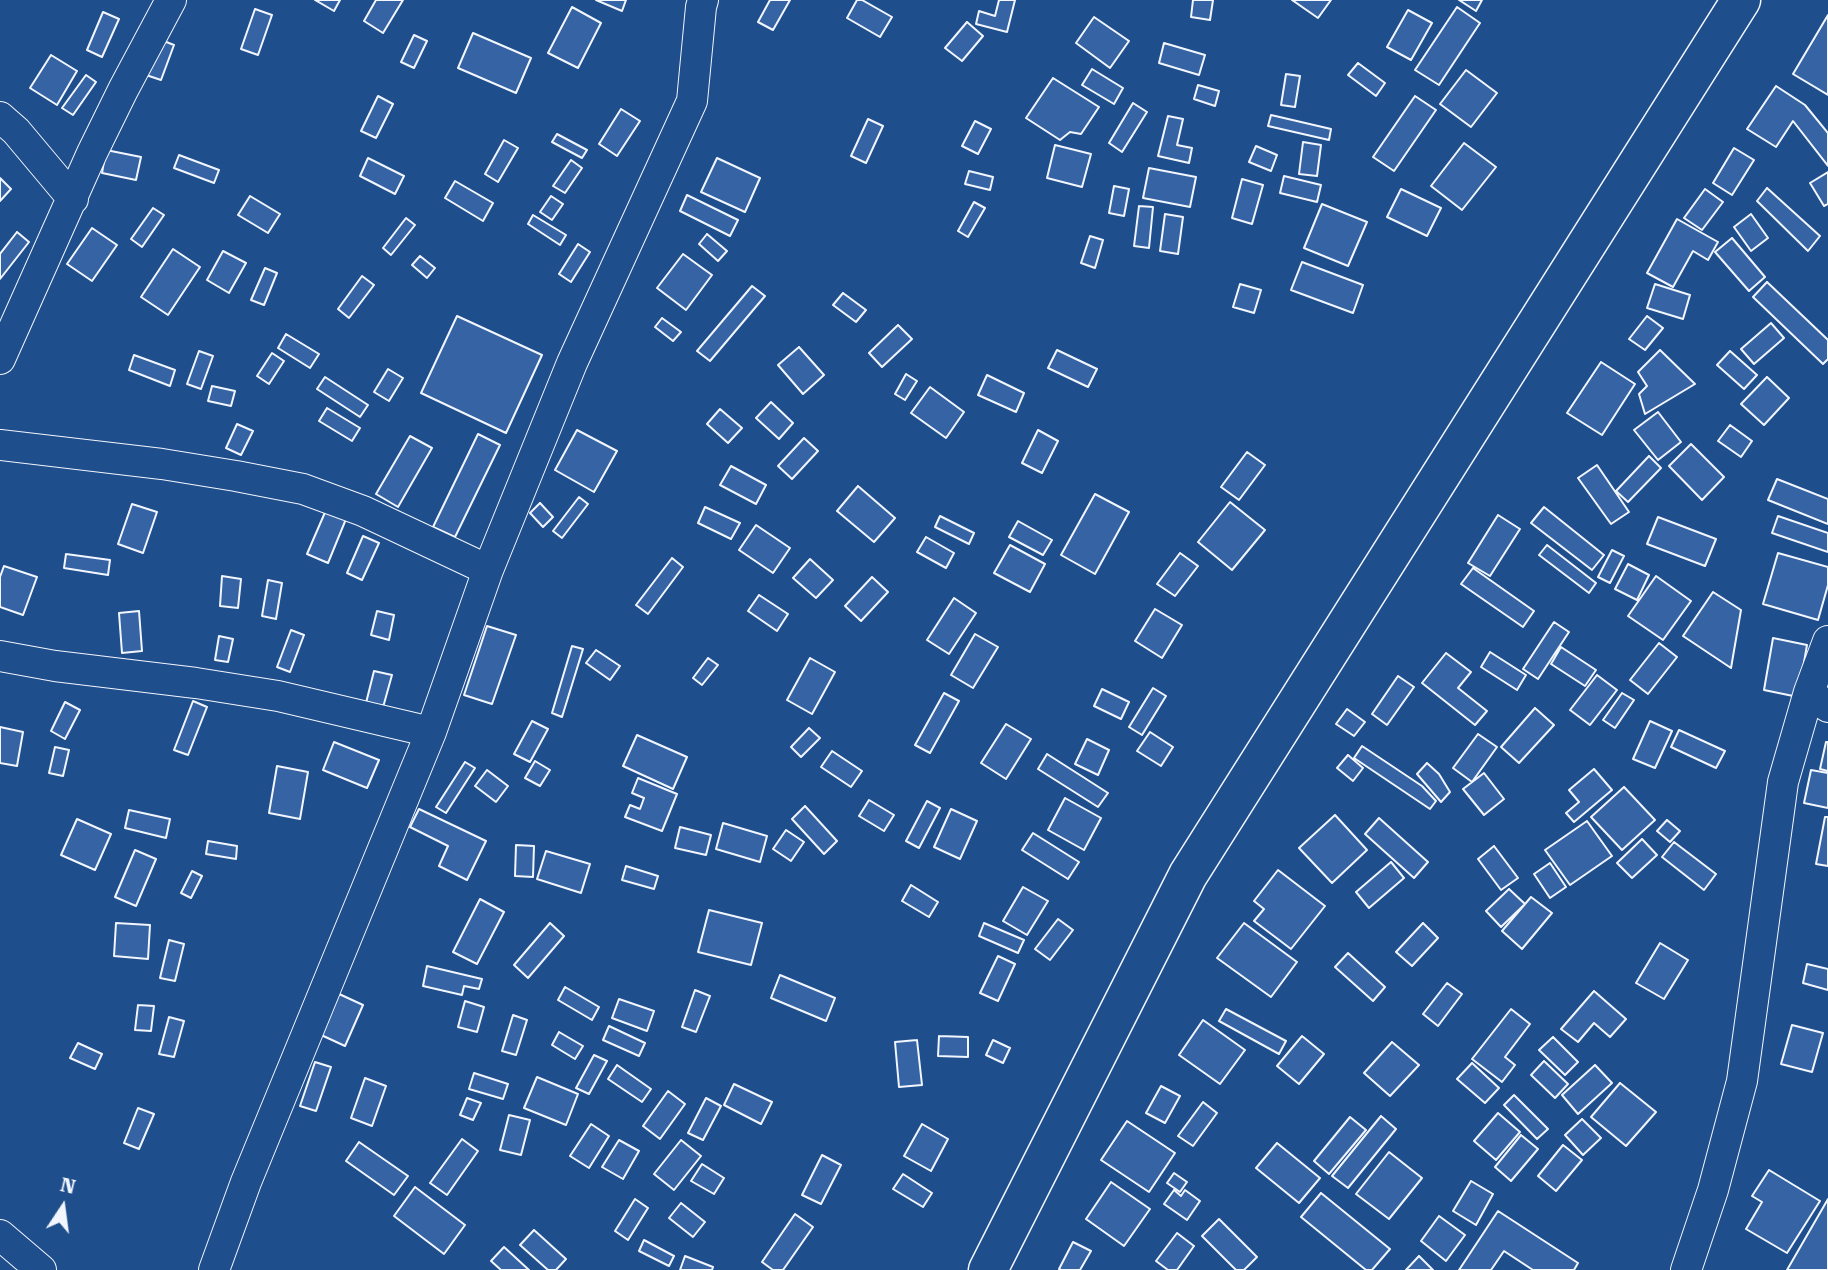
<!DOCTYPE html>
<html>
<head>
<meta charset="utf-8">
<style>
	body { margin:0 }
	#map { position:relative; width:1828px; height:1270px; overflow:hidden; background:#1f4e8c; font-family:"Roboto Serif",serif }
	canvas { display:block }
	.north { position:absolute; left:28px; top:1172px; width:70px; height:70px; -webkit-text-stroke:5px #1f4e8c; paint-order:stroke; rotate:13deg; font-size:19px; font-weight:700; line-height:28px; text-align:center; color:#f2f6ff }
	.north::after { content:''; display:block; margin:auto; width:24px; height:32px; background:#f2f6ff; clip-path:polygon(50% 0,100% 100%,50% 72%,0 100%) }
</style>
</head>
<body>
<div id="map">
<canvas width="1828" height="1270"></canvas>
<div class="north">N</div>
</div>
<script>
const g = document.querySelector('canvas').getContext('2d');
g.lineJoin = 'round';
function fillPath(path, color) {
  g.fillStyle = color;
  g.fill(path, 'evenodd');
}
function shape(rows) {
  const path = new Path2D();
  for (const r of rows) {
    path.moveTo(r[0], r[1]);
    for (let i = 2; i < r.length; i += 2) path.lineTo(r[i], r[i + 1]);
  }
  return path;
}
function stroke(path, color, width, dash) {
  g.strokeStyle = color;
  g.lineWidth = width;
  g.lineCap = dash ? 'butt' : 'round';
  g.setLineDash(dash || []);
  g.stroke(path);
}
const building = shape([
	[315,0,340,0,334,11,315,0],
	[376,0,403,0,383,33,364,21,376,0],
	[596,0,626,0,622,11,596,0],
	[770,0,790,0,773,30,758,22,770,0],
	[857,0,862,0,892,17,880,37,847,18,857,0],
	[999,0,1015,0,1007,32,976,24,979,11,995,16,999,0],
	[1193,0,1213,0,1210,20,1191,17,1193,0],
	[1292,0,1331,0,1318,18,1292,0],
	[1459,0,1482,0,1476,11,1459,0],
	[572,7,601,23,578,68,548,53,572,7],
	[1457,7,1480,23,1439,85,1415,70,1457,7],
	[255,9,272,15,258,55,241,49,255,9],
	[1408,10,1432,23,1411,60,1387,47,1408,10],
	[103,12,119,19,102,57,87,50,103,12],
	[1828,15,1828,95,1793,74,1828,15],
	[1094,17,1129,41,1110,68,1076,43,1094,17],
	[967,22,983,36,962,61,945,48,967,22],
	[473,33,531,58,516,93,458,68,473,33],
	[414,35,427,41,414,68,401,62,414,35],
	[156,38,174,45,161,80,143,74,156,38],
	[1164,43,1205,55,1199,75,1159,63,1164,43],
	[51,55,77,71,57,105,30,88,51,55],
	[1358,63,1385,83,1376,96,1348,75,1358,63],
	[1092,69,1123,88,1114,104,1082,85,1092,69],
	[1466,70,1497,93,1471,127,1440,104,1466,70],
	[1286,74,1300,76,1295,107,1281,105,1286,74],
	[86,75,96,82,73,115,62,108,86,75],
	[1053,78,1099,107,1081,134,1070,132,1060,140,1026,118,1053,78],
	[1198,85,1219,91,1215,106,1194,99,1198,85],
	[1776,86,1805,105,1828,133,1828,166,1793,121,1776,147,1747,129,1776,86],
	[378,96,393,104,376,138,361,131,378,96],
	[1415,96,1436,110,1394,171,1373,157,1415,96],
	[1133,103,1147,112,1122,152,1109,143,1133,103],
	[621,109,640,121,617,156,599,144,621,109],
	[1271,115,1331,129,1329,140,1268,126,1271,115],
	[1168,116,1183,119,1177,145,1192,148,1189,163,1158,156,1168,116],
	[868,119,883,126,866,163,851,156,868,119],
	[975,121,991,129,978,154,962,146,975,121],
	[557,134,587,150,582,158,552,142,557,134],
	[504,140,518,148,498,182,485,174,504,140],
	[1303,142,1321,145,1317,176,1299,174,1303,142],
	[1464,143,1496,167,1462,210,1431,186,1464,143],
	[1055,145,1091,154,1082,187,1047,178,1055,145],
	[1256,146,1277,155,1271,171,1249,162,1256,146],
	[1734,148,1754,160,1732,195,1713,183,1734,148],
	[106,150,141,157,136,180,102,173,106,150],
	[179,155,219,170,214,183,174,168,179,155],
	[368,158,404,176,395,194,360,176,368,158],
	[717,158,760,178,745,212,701,192,717,158],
	[571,160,582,168,565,193,553,186,571,160],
	[1149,168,1196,177,1190,207,1143,198,1149,168],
	[969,171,993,177,990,190,965,184,969,171],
	[1828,172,1828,204,1824,206,1810,183,1828,172],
	[1284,176,1321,185,1317,202,1280,193,1284,176],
	[0,178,11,189,0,201,0,178],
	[1242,179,1263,185,1252,224,1232,218,1242,179],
	[455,181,493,203,483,221,445,198,455,181],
	[1114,186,1129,189,1124,216,1109,213,1114,186],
	[1767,188,1820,236,1808,251,1757,201,1767,188],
	[1401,189,1441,208,1427,236,1387,217,1401,189],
	[1705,189,1723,202,1702,230,1684,218,1705,189],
	[687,195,738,220,730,236,680,211,687,195],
	[250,196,280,214,268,233,238,215,250,196],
	[551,196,563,204,552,220,540,212,551,196],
	[974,202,985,208,968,237,958,231,974,202],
	[1322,204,1367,222,1348,266,1304,248,1322,204],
	[1139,206,1153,207,1149,248,1134,246,1139,206],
	[153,208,164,215,142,247,131,239,153,208],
	[1165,214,1183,217,1178,254,1160,251,1165,214],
	[1751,214,1768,238,1751,251,1734,227,1751,214],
	[533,215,566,235,560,245,528,224,533,215],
	[406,218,415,225,391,255,383,248,406,218],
	[1677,219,1718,242,1708,260,1693,251,1673,287,1647,273,1677,219],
	[92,228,117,245,92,281,67,264,92,228],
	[17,232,29,242,0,279,0,254,17,232],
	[707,234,727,251,718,261,699,244,707,234],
	[1090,236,1103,240,1095,268,1081,263,1090,236],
	[1732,238,1765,277,1749,291,1715,252,1732,238],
	[578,244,590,252,571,282,559,274,578,244],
	[173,249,200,267,168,315,141,297,173,249],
	[223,251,246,263,229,293,207,280,223,251],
	[683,254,712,275,686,310,657,288,683,254],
	[420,256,435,268,427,278,412,265,420,256],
	[1302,262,1363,285,1353,313,1291,290,1302,262],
	[265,268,277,273,264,305,251,300,265,268],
	[362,276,374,285,349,318,338,309,362,276],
	[1767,282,1828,340,1828,359,1823,364,1753,297,1767,282],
	[1240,284,1261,290,1254,313,1233,307,1240,284],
	[1655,284,1690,295,1683,319,1647,308,1655,284],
	[752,286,765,296,710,361,697,351,752,286],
	[843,293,866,310,856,322,833,305,843,293],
	[457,316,542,355,506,433,421,393,457,316],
	[1647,316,1663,328,1645,350,1629,339,1647,316],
	[662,318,681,332,673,341,655,327,662,318],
	[1771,323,1784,338,1754,364,1741,349,1771,323],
	[898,325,912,339,882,367,869,353,898,325],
	[286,334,319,354,310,368,278,348,286,334],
	[799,347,824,375,803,394,778,365,799,347],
	[1057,350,1097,369,1088,387,1048,368,1057,350],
	[1660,350,1695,384,1645,414,1639,394,1647,386,1638,372,1660,350],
	[199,351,213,356,201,389,187,384,199,351],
	[1730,351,1757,375,1744,389,1717,365,1730,351],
	[272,353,284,361,269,384,257,376,272,353],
	[134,355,175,370,170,386,129,370,134,355],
	[1601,362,1635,384,1602,435,1567,413,1601,362],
	[388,369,403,378,389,401,374,392,388,369],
	[906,374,917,381,905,400,895,394,906,374],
	[987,375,1024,393,1016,412,978,395,987,375],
	[325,377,368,405,360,417,317,389,325,377],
	[1767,377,1789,398,1764,425,1741,404,1767,377],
	[212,386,235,391,231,406,208,401,212,386],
	[930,387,964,412,946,438,911,413,930,387],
	[771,402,793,423,779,439,756,418,771,402],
	[327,408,360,428,352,441,319,421,327,408],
	[720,409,742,428,728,443,707,424,720,409],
	[1658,412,1681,442,1658,460,1634,430,1658,412],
	[237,424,253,431,241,455,226,448,237,424],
	[1730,425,1752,441,1741,457,1718,441,1730,425],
	[577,430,617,451,594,492,555,470,577,430],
	[1038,430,1058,441,1042,473,1022,463,1038,430],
	[478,434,500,445,455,537,433,527,478,434],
	[410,436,432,448,398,507,376,494,410,436],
	[804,438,818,451,792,479,778,466,804,438],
	[1691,444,1724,477,1702,500,1669,466,1691,444],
	[1247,452,1265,465,1239,500,1221,487,1247,452],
	[1649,456,1661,468,1628,502,1616,491,1649,456],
	[1597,465,1629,512,1611,524,1578,478,1597,465],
	[731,466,766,485,756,504,720,485,731,466],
	[1777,479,1828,499,1828,524,1768,500,1777,479],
	[858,486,895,518,874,542,837,511,858,486],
	[1095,494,1129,512,1095,574,1061,555,1095,494],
	[579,497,588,504,562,538,553,531,579,497],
	[1230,502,1265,530,1232,570,1198,542,1230,502],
	[540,503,553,517,543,527,530,513,540,503],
	[132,504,157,512,143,553,118,544,132,504],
	[705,507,740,523,731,539,698,523,705,507],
	[1544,507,1604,555,1592,570,1531,523,1544,507],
	[326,510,346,519,328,563,307,554,326,510],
	[1498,515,1520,529,1490,576,1468,563,1498,515],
	[940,516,974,533,969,544,935,527,940,516],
	[1778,516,1828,533,1828,552,1772,533,1778,516],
	[1658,517,1716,539,1705,566,1647,544,1658,517],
	[1018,521,1052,540,1043,555,1009,537,1018,521],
	[756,525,790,548,773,573,739,550,756,525],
	[363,536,379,543,362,580,347,573,363,536],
	[926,537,954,553,946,568,917,552,926,537],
	[1010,545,1045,564,1030,592,994,573,1010,545],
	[1547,545,1596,583,1589,593,1539,555,1547,545],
	[1612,550,1624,556,1610,583,1598,577,1612,550],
	[1180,553,1198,566,1175,596,1157,584,1180,553],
	[1778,553,1828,567,1828,585,1818,620,1763,604,1778,553],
	[66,554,110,560,108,575,64,568,66,554],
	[672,558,683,567,648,614,636,605,672,558],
	[810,559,833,580,816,598,793,578,810,559],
	[1628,564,1649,575,1637,600,1615,589,1628,564],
	[4,566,37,577,23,615,0,607,0,577,4,566],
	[1473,568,1534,611,1523,627,1461,584,1473,568],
	[222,576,241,579,238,608,220,606,222,576],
	[1656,576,1691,601,1663,640,1628,616,1656,576],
	[872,577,888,592,861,621,845,606,872,577],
	[268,580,282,583,276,619,262,616,268,580],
	[1713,592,1741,610,1731,668,1683,636,1713,592],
	[759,595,788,614,777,631,748,611,759,595],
	[954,598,976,613,949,654,927,640,954,598],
	[1155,609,1182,625,1162,658,1135,641,1155,609],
	[139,611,142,651,122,653,119,613,139,611],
	[377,611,394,615,389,640,371,635,377,611],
	[1554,622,1569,632,1538,679,1523,669,1554,622],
	[487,626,516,635,492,704,464,695,487,626],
	[291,630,304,635,290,672,277,667,291,630],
	[975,634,998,647,973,688,951,675,975,634],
	[219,636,233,639,228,662,215,660,219,636],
	[1773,638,1807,645,1798,697,1764,690,1773,638],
	[1659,643,1677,657,1648,694,1630,680,1659,643],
	[572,646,583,649,562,717,552,713,572,646],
	[1561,647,1596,670,1585,686,1551,664,1561,647],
	[596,650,620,666,610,680,586,663,596,650],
	[1490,652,1526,675,1517,690,1481,667,1490,652],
	[1446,653,1471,672,1458,688,1487,711,1475,725,1422,683,1446,653],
	[708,658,718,665,702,685,693,678,708,658],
	[810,658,835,672,812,714,787,700,810,658],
	[374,671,392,675,382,711,365,707,374,671],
	[1597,675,1617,690,1590,725,1570,710,1597,675],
	[1398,676,1414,687,1387,725,1372,714,1398,676],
	[1153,688,1166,696,1142,735,1129,727,1153,688],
	[1102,689,1129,702,1121,719,1094,706,1102,689],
	[944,693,959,701,930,753,915,745,944,693],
	[1622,693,1634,700,1615,728,1603,720,1622,693],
	[193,701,207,707,188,755,174,750,193,701],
	[65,702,80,710,65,739,51,731,65,702],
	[1535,708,1554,725,1519,763,1501,747,1535,708],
	[1347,709,1365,722,1354,736,1336,724,1347,709],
	[532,721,548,729,530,762,514,754,532,721],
	[1650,721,1672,731,1655,768,1633,759,1650,721],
	[1006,724,1031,739,1006,779,981,763,1006,724],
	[0,727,23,732,17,766,0,763,0,727],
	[809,728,820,738,801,757,791,747,809,728],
	[1679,730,1725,751,1716,768,1671,747,1679,730],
	[1150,732,1173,747,1161,766,1137,751,1150,732],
	[1478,734,1497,747,1472,782,1453,768,1478,734],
	[637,735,687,757,673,789,623,766,637,735],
	[1087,739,1109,750,1098,775,1075,764,1087,739],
	[334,742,379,760,367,788,323,770,334,742],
	[1826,742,1828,742,1828,771,1820,769,1826,742],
	[1362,746,1422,786,1436,801,1430,809,1354,758,1362,746],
	[55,747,69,750,63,776,49,773,55,747],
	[832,751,862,771,851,787,821,767,832,751],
	[1047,754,1108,793,1098,807,1038,769,1047,754],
	[1348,755,1363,768,1353,781,1337,768,1348,755],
	[535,761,550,770,540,786,525,778,535,761],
	[465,762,475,768,446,813,436,807,465,762],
	[1427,763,1439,774,1450,792,1441,802,1417,774,1427,763],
	[277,766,308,772,300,819,269,813,277,766],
	[1594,769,1612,790,1574,822,1566,813,1579,802,1569,790,1594,769],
	[487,770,508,786,496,802,475,786,487,770],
	[1811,770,1828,773,1828,808,1804,803,1811,770],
	[1484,773,1504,799,1484,815,1463,789,1484,773],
	[638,778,677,794,662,831,625,817,630,805,640,809,644,798,632,793,638,778],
	[1624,787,1655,820,1622,850,1591,817,1624,787],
	[1065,798,1101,818,1084,850,1048,830,1065,798],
	[869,800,894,815,884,831,859,816,869,800],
	[927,801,940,808,919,848,906,841,927,801],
	[805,806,837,841,824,854,792,819,805,806],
	[419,809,486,841,467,880,439,866,448,846,410,827,419,809],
	[951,809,977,821,960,859,934,847,951,809],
	[129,810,170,819,166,838,125,828,129,810],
	[1335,815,1367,850,1332,883,1299,848,1335,815],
	[1825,817,1828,817,1828,866,1816,864,1825,817],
	[1379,818,1428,862,1414,878,1365,834,1379,818],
	[77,819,111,834,95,870,61,855,77,819],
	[1667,820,1680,831,1670,842,1657,831,1667,820],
	[1587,821,1612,856,1570,885,1545,850,1587,821],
	[723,823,767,836,760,862,716,849,723,823],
	[680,827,711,835,706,855,675,848,680,827],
	[786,830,804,842,791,861,773,849,786,830],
	[1033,833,1079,862,1068,879,1022,850,1033,833],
	[1642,839,1657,855,1632,878,1617,863,1642,839],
	[208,841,237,846,236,859,206,854,208,841],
	[1674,842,1716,874,1704,890,1662,857,1674,842],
	[516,845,534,846,533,877,515,876,516,845],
	[1494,846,1518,878,1501,890,1478,859,1494,846],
	[135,850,156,859,136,906,115,897,135,850],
	[546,851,590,864,581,893,537,879,546,851],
	[1391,862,1404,878,1369,908,1356,892,1391,862],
	[1550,863,1566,887,1550,898,1534,874,1550,863],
	[626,866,658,876,654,889,622,880,626,866],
	[1278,870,1325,906,1291,949,1254,921,1264,909,1254,901,1278,870],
	[192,871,202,876,191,898,181,893,192,871],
	[911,885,938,902,929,917,902,901,911,885],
	[1023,887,1048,901,1027,935,1003,921,1023,887],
	[1509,889,1525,904,1501,927,1486,911,1509,889],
	[1531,897,1552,913,1522,949,1502,931,1531,897],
	[480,899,504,912,477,964,453,952,480,899],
	[709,910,762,923,751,965,698,952,709,910],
	[1058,919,1073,930,1050,960,1035,949,1058,919],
	[116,923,150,925,148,959,114,956,116,923],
	[550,923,564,936,528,978,514,965,550,923],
	[984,923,1024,940,1018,953,979,936,984,923],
	[1244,923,1297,962,1271,997,1217,958,1244,923],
	[1423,923,1438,938,1412,966,1396,952,1423,923],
	[169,940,184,944,175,981,160,978,169,940],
	[1660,943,1688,960,1664,999,1636,983,1660,943],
	[1348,953,1385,987,1373,1001,1335,967,1348,953],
	[998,956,1015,964,998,1001,980,993,998,956],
	[1807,964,1828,969,1828,990,1803,983,1807,964],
	[427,966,482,979,479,989,464,986,462,995,423,986,427,966],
	[780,975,835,998,826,1021,771,998,780,975],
	[1447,983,1462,994,1438,1026,1423,1014,1447,983],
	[565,987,599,1007,592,1020,558,1000,565,987],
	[695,990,710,996,696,1032,682,1027,695,990],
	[1594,991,1626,1019,1610,1037,1594,1023,1578,1042,1561,1029,1594,991],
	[337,993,363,1005,345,1046,319,1034,337,993],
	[619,999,654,1011,647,1031,612,1018,619,999],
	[465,1001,484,1007,477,1032,458,1027,465,1001],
	[138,1005,154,1006,151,1031,135,1030,138,1005],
	[1226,1009,1286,1041,1279,1054,1219,1021,1226,1009],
	[1511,1009,1530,1024,1505,1057,1515,1065,1502,1082,1472,1059,1511,1009],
	[513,1015,527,1020,516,1055,502,1051,513,1015],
	[169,1017,184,1021,174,1057,159,1054,169,1017],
	[1203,1020,1245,1050,1220,1084,1179,1055,1203,1020],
	[1792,1025,1823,1033,1812,1072,1781,1064,1792,1025],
	[609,1026,645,1043,639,1056,603,1040,609,1026],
	[559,1032,583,1046,575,1059,552,1045,559,1032],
	[939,1036,968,1037,968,1057,938,1056,939,1036],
	[1302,1036,1324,1054,1299,1084,1277,1066,1302,1036],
	[1553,1037,1578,1062,1565,1075,1539,1050,1553,1037],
	[917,1040,922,1085,899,1087,895,1042,917,1040],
	[993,1040,1010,1048,1003,1063,986,1055,993,1040],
	[1392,1042,1419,1065,1390,1096,1364,1073,1392,1042],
	[78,1043,102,1054,95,1069,70,1058,78,1043],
	[594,1055,607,1061,589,1094,576,1088,594,1055],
	[1544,1061,1568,1084,1555,1098,1531,1075,1544,1061],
	[315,1062,331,1067,316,1111,300,1106,315,1062],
	[1472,1063,1499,1088,1485,1103,1457,1079,1472,1063],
	[617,1065,651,1089,642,1102,608,1079,617,1065],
	[1595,1065,1612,1083,1578,1114,1562,1095,1595,1065],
	[474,1073,508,1084,503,1099,469,1089,474,1073],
	[537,1077,578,1094,566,1125,524,1108,537,1077],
	[365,1078,386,1086,372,1126,351,1118,365,1078],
	[1620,1083,1656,1112,1626,1146,1591,1117,1620,1083],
	[734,1084,772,1102,761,1124,724,1105,734,1084],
	[1161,1086,1180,1096,1165,1123,1146,1113,1161,1086],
	[668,1091,685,1104,660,1139,643,1126,668,1091],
	[1514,1095,1548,1129,1537,1139,1504,1105,1514,1095],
	[467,1098,481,1103,473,1120,460,1115,467,1098],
	[706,1098,721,1106,703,1140,688,1133,706,1098],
	[1203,1102,1217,1113,1193,1146,1178,1136,1203,1102],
	[138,1108,154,1114,139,1149,124,1143,138,1108],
	[1498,1113,1520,1132,1496,1160,1474,1141,1498,1113],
	[509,1115,530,1120,521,1155,500,1150,509,1115],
	[1381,1116,1396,1129,1348,1188,1332,1176,1381,1116],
	[1350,1117,1366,1130,1329,1174,1314,1161,1350,1117],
	[1582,1119,1601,1138,1583,1155,1565,1135,1582,1119],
	[1127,1121,1175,1153,1149,1192,1101,1160,1127,1121],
	[591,1124,609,1136,589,1168,570,1156,591,1124],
	[922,1124,948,1139,931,1171,904,1156,922,1124],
	[1521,1135,1538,1149,1511,1181,1495,1167,1521,1135],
	[462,1139,478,1151,447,1195,430,1183,462,1139],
	[619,1140,639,1151,623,1179,602,1167,619,1140],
	[681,1140,701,1156,674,1190,654,1174,681,1140],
	[359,1142,408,1176,394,1195,346,1161,359,1142],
	[1277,1143,1320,1178,1299,1203,1256,1168,1277,1143],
	[1563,1145,1582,1160,1556,1191,1538,1176,1563,1145],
	[1389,1152,1422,1178,1389,1219,1356,1194,1389,1152],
	[822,1155,841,1165,821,1204,802,1195,822,1155],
	[702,1164,724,1178,714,1194,691,1181,702,1164],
	[1769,1170,1820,1201,1787,1253,1746,1229,1762,1202,1752,1196,1769,1170],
	[1174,1173,1187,1182,1180,1192,1167,1183,1174,1173],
	[903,1174,932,1193,923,1207,893,1189,903,1174],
	[1471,1181,1493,1194,1476,1225,1453,1211,1471,1181],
	[1111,1182,1150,1209,1124,1246,1086,1219,1111,1182],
	[415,1187,465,1225,444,1254,394,1216,415,1187],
	[1174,1190,1181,1196,1185,1190,1200,1201,1187,1220,1164,1204,1174,1190],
	[1321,1193,1390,1249,1372,1270,1366,1270,1301,1217,1321,1193],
	[635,1199,648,1208,628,1240,615,1231,635,1199],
	[1828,1199,1828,1270,1787,1270,1828,1199],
	[681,1203,705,1222,693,1237,669,1218,681,1203],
	[1498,1211,1578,1263,1574,1270,1533,1270,1504,1251,1491,1270,1459,1270,1498,1211],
	[795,1214,813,1227,783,1270,773,1270,762,1262,795,1214],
	[1439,1216,1465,1235,1446,1261,1421,1241,1439,1216],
	[1219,1219,1257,1257,1244,1270,1236,1270,1202,1236,1219,1219],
	[534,1230,566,1259,556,1270,548,1270,520,1245,534,1230],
	[1177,1233,1194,1246,1177,1270,1168,1270,1156,1261,1177,1233],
	[644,1240,674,1256,669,1266,639,1251,644,1240],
	[1073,1242,1091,1251,1080,1270,1061,1270,1059,1269,1073,1242],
	[504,1247,529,1270,501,1270,491,1261,504,1247],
	[685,1256,713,1267,712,1270,680,1270,685,1256],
	[1419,1256,1433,1270,1406,1270,1419,1256]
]);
fillPath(building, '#3563a3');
stroke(building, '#f2f6ff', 2);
const street = shape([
	[0,117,16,131,73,199],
	[0,359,92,153,123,90,171,0],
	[0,445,162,464,236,476,303,489,363,511,488,570],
	[0,656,55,666,196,683,278,696,431,732],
	[1809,692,1828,641],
	[0,1235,41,1270],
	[214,1270,246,1182,431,732,488,570,572,363,692,101,701,7,703,0],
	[1686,1270,1713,1190,1742,1081,1783,782,1809,692,1828,707]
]);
const highway = shape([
	[988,1270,1188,875,1741,0]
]);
stroke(street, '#f2f6ff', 32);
stroke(highway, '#f2f6ff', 41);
stroke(street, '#1f4e8c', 30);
stroke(highway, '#1f4e8c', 38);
</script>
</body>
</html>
